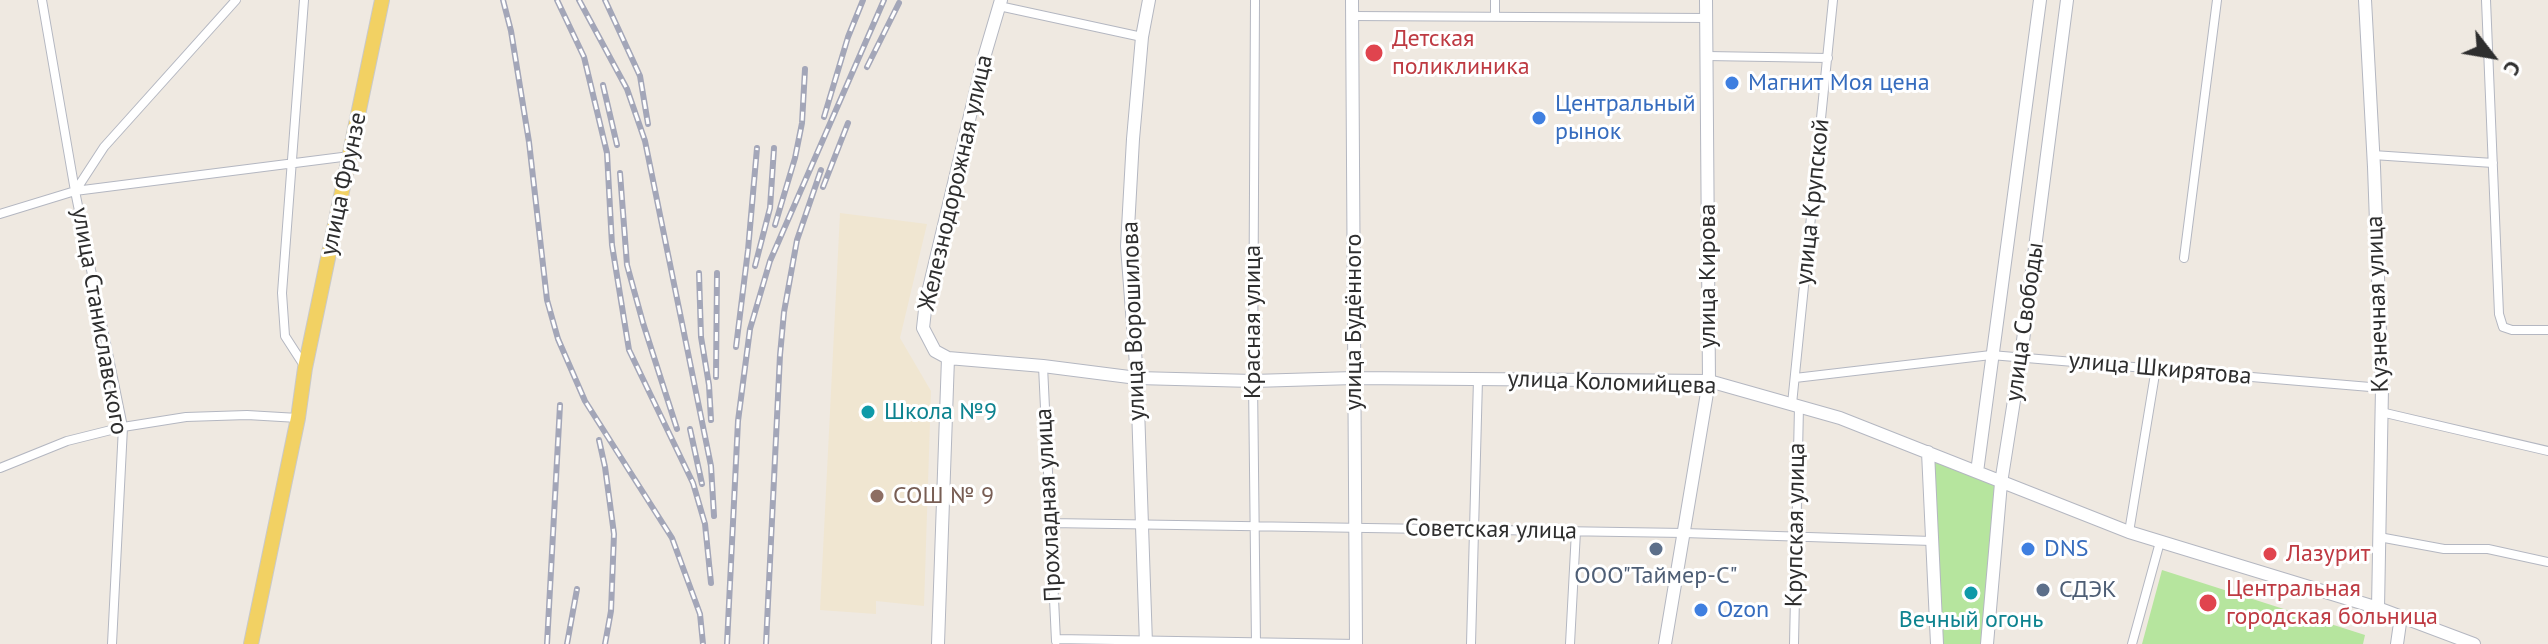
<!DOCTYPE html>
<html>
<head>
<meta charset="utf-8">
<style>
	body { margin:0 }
	#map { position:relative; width:2548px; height:644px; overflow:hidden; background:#efe9e1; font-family:"PT Sans",sans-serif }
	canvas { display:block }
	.north { position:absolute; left:2452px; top:16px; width:80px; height:80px; -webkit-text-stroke:6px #fff; paint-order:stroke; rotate:121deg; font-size:22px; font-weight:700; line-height:32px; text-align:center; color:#2e2e2e }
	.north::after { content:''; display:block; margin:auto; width:28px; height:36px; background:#2e2e2e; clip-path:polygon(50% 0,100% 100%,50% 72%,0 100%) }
</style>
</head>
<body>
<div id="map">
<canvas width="2548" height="644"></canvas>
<div class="north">С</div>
</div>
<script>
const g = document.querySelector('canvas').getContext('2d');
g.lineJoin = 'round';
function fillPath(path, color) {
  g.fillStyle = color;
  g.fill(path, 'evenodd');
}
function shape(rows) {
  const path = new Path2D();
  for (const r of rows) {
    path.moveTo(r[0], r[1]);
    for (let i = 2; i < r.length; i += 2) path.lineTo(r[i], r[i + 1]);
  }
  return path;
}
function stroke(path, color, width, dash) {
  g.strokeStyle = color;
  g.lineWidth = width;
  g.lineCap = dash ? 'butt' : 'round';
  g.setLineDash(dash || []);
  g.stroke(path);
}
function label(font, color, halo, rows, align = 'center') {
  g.font = font + ' "PT Sans",sans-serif';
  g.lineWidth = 6;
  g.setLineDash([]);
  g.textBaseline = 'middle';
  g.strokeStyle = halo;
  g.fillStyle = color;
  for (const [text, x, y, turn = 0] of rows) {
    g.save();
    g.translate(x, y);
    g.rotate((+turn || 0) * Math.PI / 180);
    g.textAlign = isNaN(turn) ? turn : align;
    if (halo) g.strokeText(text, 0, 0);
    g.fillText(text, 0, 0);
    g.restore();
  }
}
fillPath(shape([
	[840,213,927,224,900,338,931,391,924,606,876,601,876,614,820,610]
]), '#f0e6d1');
fillPath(shape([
	[1928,452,2001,483,1987,644,1937,644],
	[2162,570,2365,635,2363,644,2142,644]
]), '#b6e59e');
const street = shape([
	[42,0,75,191,123,427,112,644],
	[304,0,282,293,285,336,305,367],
	[1255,0,1253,381,1256,644],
	[2486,0,2499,314,2503,327,2512,330,2548,330],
	[999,6,1142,37],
	[1352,16,1706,18],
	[1495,17,1495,0],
	[1707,56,1828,58],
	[2373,155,2493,163],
	[76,190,104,147,236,0],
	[0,214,75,191,350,156],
	[2184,258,2217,0],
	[1043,366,1056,641],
	[1795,378,1991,355,2382,388],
	[1792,404,1833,0],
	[2381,412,2548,451],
	[0,468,67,441,123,427,186,417,247,415,298,418],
	[1050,523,1684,533,1932,541],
	[2129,532,2156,368],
	[2379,537,2444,549,2488,549,2548,562],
	[1056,639,1357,644],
	[1471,644,1478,379],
	[1570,644,1576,531],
	[1794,644,1799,406],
	[2132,644,2160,542]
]);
const secondary = shape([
	[1352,0,1356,644],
	[2365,0,2374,167,2382,388,2378,608],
	[948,358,1043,366,1137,378,1253,381,1354,378,1709,381,1840,418,2129,532,2378,608,2474,644],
	[1928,452,1937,644],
	[1977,472,2040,0],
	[938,644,948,358,935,351,923,328,926,301,983,61,1001,0],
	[1146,644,1137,378,1127,246,1133,139,1142,37,1149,0],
	[1665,644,1709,381,1706,0],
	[1987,644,2001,483,2021,356,2067,0],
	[2397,644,2401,616]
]);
const primary = shape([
	[251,644,298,418,305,368,382,0]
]);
stroke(street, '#b4b7c1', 10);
stroke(secondary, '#b4b7c1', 14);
stroke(primary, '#c9c9c9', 16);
stroke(street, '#fff', 8);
stroke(secondary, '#fff', 12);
stroke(primary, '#f2d163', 14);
const rail = shape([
	[503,0,511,31,529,142,547,300,558,339,585,401,672,538,700,614,703,644],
	[557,0,584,57,607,153,612,245,629,350,693,483,705,524,711,583],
	[579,0,627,89,645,141,711,466,714,516],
	[605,0,640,76,648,124],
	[867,67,899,3],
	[603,85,617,145],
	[824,117,848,37,863,0],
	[620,173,627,265,643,323,677,429],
	[823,187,848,123],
	[775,225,795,158,802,123,805,69],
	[755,266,770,208,774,148],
	[699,273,701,337,709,385,711,420],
	[736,347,748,250,757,148],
	[716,377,717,273],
	[690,429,702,484],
	[599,440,605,467,614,534,611,611,605,644],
	[547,644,560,405],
	[567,644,577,589],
	[727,644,738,421,750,329,770,261,884,0],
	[766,644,780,355,784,312,797,240,821,170]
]);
stroke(rail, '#a3a6b8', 6);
stroke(rail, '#fff', 3, [9]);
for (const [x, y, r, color] of [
	[1374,53,10,"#e0444e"],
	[1732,83,8,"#3f7fe0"],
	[1539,118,8,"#3f7fe0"],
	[868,412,8,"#0f9aa8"],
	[877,496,8,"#8d6e63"],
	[1656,549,8,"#5c6f8a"],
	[2028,549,8,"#3f7fe0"],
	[2270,554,8,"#e0444e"],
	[2043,590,8,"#5c6f8a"],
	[1971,593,8,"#0f9aa8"],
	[2208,603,10,"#e0444e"],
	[1701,610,8,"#3f7fe0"]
]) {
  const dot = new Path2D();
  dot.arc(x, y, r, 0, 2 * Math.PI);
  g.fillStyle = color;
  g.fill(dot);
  stroke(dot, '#fff', 3);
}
label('24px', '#be3a42', '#fff', [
	["Детская",1392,39],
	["поликлиника",1392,67],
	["Лазурит",2286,554],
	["Центральная",2226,589],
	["городская больница",2226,617]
], 'left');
label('24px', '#366cbe', '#fff', [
	["Магнит Моя цена",1748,83],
	["Центральный",1555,104],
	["рынок",1555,132],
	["DNS",2044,549],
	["Ozon",1717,610]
], 'left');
label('24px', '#2e2e2e', '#fff', [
	["Железнодорожная улица",956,183,-77],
	["улица Фрунзе",344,184,-78],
	["улица Крупской",1813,202,-84],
	["улица Кирова",1708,276,-90],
	["Кузнечная улица",2378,304,-92],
	["улица Станиславского",99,321,80],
	["улица Ворошилова",1134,321,-92],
	["Красная улица",1253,322,-90],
	["улица Будённого",1354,322,-90],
	["улица Свободы",2025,322,-82],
	["улица Шкирятова",2160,369,5],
	["улица Коломийцева",1612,383,2],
	["Прохладная улица",1049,505,-93],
	["Крупская улица",1796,525,-89],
	["Советская улица",1491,530,1]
]);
label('24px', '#0d838f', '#fff', [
	["Школа №9",884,412],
	["Вечный огонь",1971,620,"center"]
], 'left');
label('24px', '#785e54', '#fff', [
	["СОШ № 9",893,496]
], 'left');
label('24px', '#4e5e75', '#fff', [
	["ООО\"Таймер-С\"",1656,576],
	["СДЭК",2059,590,"left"]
]);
</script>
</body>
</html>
